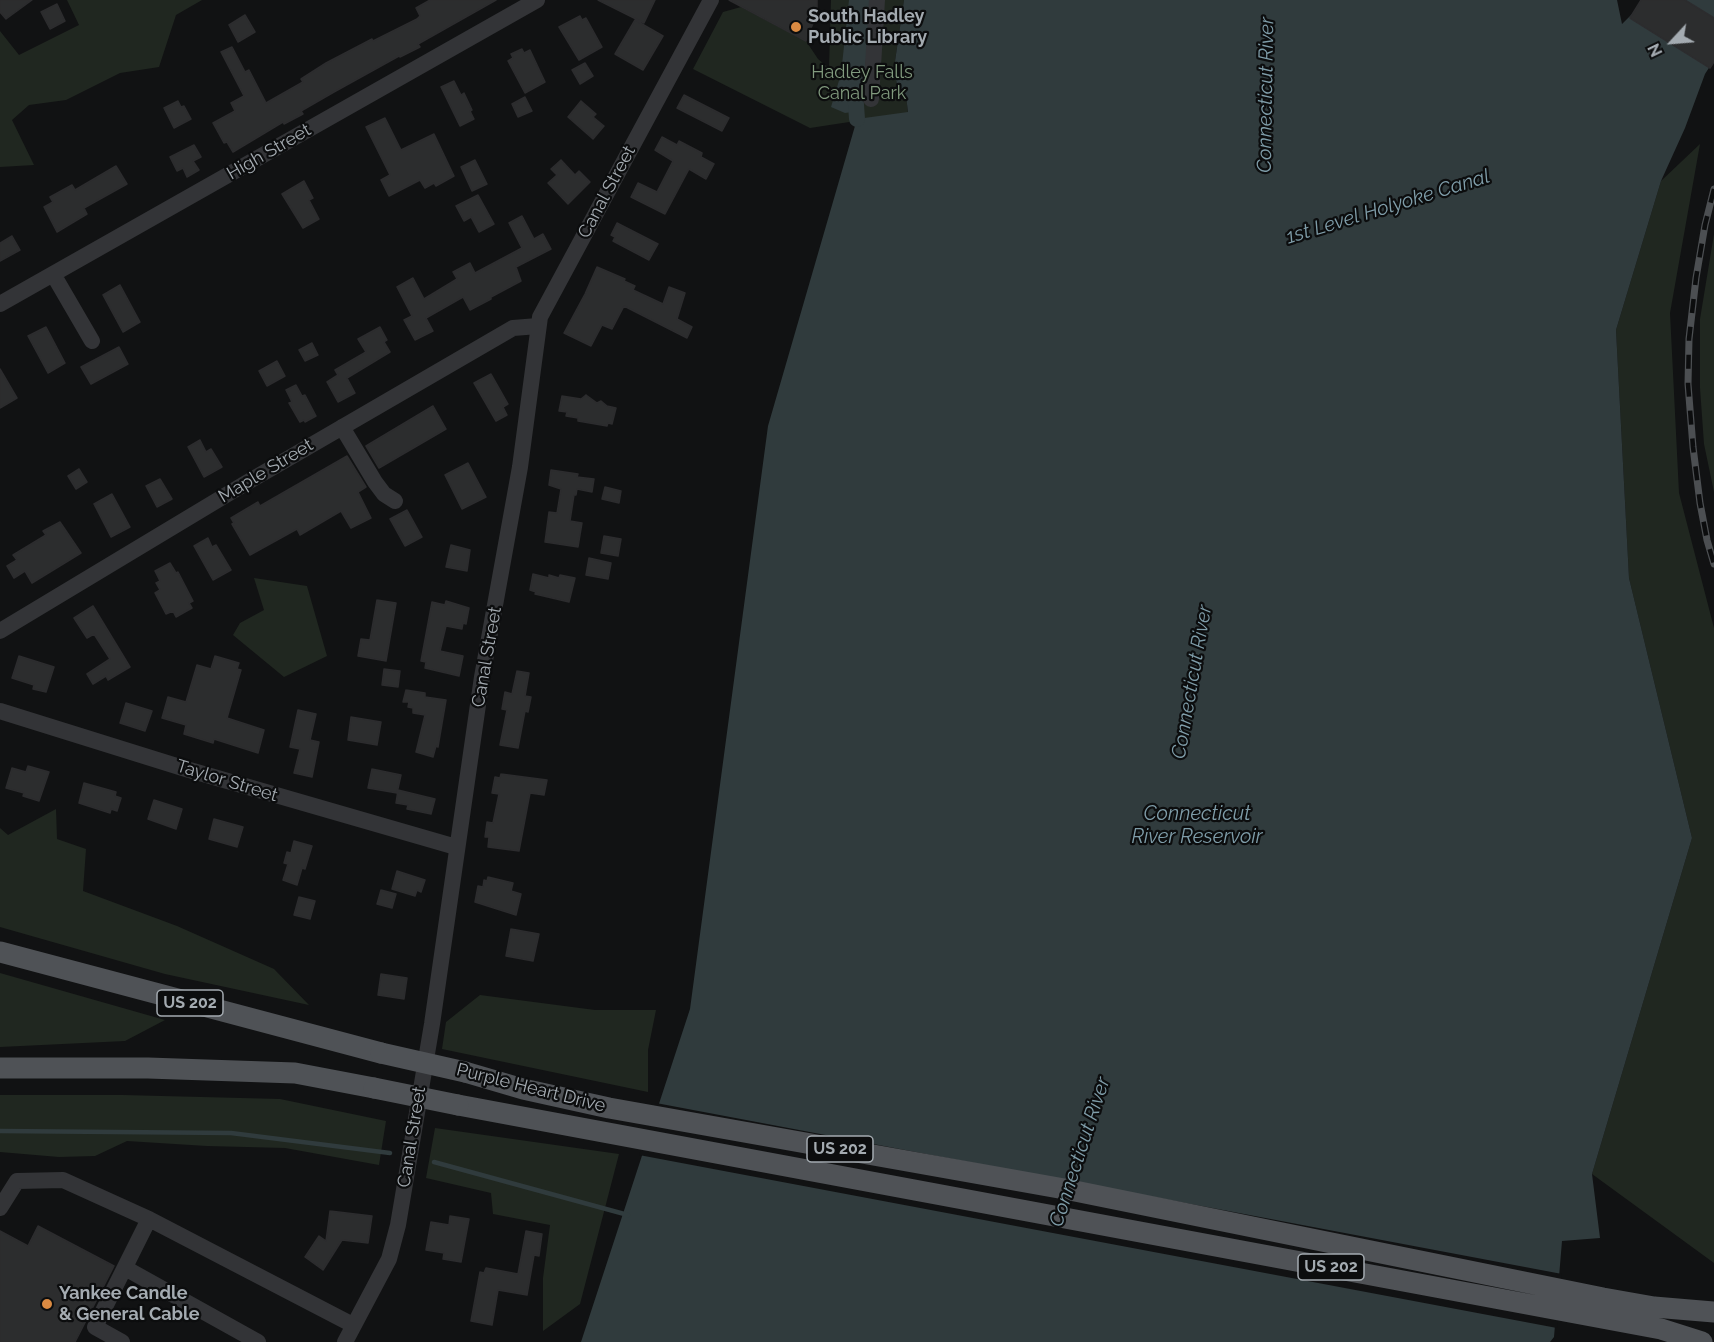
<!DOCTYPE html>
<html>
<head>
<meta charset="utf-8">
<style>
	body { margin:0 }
	#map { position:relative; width:1714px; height:1342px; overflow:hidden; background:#111213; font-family:Raleway,sans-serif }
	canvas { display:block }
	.north { position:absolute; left:1642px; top:12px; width:60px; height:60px; -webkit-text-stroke:4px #0c0d0e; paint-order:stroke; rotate:244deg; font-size:16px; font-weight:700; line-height:24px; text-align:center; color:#a4abb1 }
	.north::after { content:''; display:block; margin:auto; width:21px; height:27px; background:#a4abb1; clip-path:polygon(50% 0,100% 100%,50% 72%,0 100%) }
</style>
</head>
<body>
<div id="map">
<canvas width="1714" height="1342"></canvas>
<div class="north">N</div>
</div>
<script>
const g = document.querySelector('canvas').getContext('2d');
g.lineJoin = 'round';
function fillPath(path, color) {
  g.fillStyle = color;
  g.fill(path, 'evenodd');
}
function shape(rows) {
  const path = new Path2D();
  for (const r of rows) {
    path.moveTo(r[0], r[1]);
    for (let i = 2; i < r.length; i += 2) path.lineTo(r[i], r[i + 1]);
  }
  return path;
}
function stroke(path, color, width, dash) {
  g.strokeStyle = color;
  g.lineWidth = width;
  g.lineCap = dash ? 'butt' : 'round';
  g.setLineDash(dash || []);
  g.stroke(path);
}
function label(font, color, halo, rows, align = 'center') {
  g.font = font + ' Raleway,sans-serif';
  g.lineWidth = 4.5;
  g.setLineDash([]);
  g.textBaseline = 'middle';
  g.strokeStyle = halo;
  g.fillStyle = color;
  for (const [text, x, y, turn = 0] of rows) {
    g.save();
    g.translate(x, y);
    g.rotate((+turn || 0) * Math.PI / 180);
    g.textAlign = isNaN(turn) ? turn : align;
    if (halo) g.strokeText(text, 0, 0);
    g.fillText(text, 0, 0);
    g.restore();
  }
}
fillPath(shape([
	[67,0,202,0,176,15,159,67,120,73,66,100,29,105,12,120,34,165,0,167,0,31,19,55,79,25],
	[831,0,904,0,894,68,899,96,906,95,908,113,810,128,693,69,723,12,741,7,806,41,818,59,829,68],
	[1700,144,1670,313,1679,493,1714,628,1714,1263,1592,1174,1692,838,1629,578,1616,330,1661,181],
	[1714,234,1714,492,1704,444,1700,388,1700,319],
	[254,578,307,586,327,656,284,677,233,635,240,623,264,610],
	[56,809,57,839,86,849,83,891,177,926,274,969,309,1005,165,974,0,927,0,828,8,835],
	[0,973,165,1020,125,1041,0,1047],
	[480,995,595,1010,656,1010,648,1050,648,1092,442,1049,446,1022],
	[0,1095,123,1095,280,1099,386,1121,379,1165,285,1148,207,1146,127,1141,95,1156,59,1157,0,1152],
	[435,1128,619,1154,580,1304,543,1331,543,1278,550,1225,493,1214,491,1193,426,1178]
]), '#202720');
fillPath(shape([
	[849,0,870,0,866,60,859,111,845,113,831,107,841,74],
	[904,0,1617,0,1622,24,1632,14,1641,0,1714,0,1714,60,1705,74,1685,128,1661,181,1616,330,1629,578,1692,838,1592,1174,1600,1238,1562,1241,1554,1337,1550,1342,581,1342,690,1009,768,426,857,119,908,112,906,96,899,96,894,68]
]), '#303b3d');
fillPath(shape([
	[656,1103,1562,1274,1557,1328,639,1155]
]), '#111213');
stroke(shape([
	[0,1131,231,1133,390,1153],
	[434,1162,628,1215]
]), '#303b3d', 4.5);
stroke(shape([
	[855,91,857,119]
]), '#303b3d', 16);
const building = shape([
	[0,0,32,0,6,19,0,12,0,0],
	[430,0,496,0,418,44,420,47,400,57,399,56,334,92,301,111,303,114,284,124,283,122,233,152,227,142,224,143,213,123,235,111,231,103,244,96,221,52,232,47,245,72,249,70,266,103,303,82,301,79,326,63,372,39,373,41,417,19,420,16,416,8,430,0],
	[598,0,655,0,644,23,598,0],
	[729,0,817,0,817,13,806,41,729,0],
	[1641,0,1685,0,1714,18,1714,62,1710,68,1630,18,1641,0],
	[57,4,65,21,50,29,41,12,57,4],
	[245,15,255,32,238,42,229,25,245,15],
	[580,16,582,20,586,18,602,47,579,60,559,27,580,16],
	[635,20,663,36,643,70,615,54,635,20],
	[522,49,524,53,530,50,545,82,525,93,508,61,513,58,511,54,522,49],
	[585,63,593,76,580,84,572,70,585,63],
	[454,81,461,95,464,93,472,110,470,111,474,119,460,126,441,87,454,81],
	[684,95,729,118,722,131,677,108,684,95],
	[525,97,532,111,518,117,512,104,525,97],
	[178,101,181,107,184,106,191,119,174,128,164,108,178,101],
	[581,101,596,114,593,117,604,126,593,139,568,117,581,101],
	[385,118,401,150,434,134,454,176,436,186,434,183,425,188,420,180,389,196,381,180,390,175,366,127,385,118],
	[662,137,677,145,679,141,702,153,701,157,714,164,706,179,689,169,665,214,631,197,638,183,657,192,673,161,655,150,662,137],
	[194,145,201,157,193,161,199,170,187,177,183,168,177,171,170,157,194,145],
	[475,160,487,184,472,191,461,167,475,160],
	[561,160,575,175,579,171,590,182,568,204,548,183,557,175,551,169,561,160],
	[116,166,127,184,84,208,87,214,57,232,44,207,53,202,50,197,72,185,75,190,116,166],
	[304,181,313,198,309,200,319,219,303,228,282,194,304,181],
	[478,195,494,224,479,232,471,217,464,221,456,206,478,195],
	[522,216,534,239,543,234,551,249,516,267,521,281,491,297,491,299,470,310,463,297,426,318,433,331,415,340,404,320,412,316,397,287,413,278,424,299,457,279,453,272,470,263,475,273,522,248,509,223,522,216],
	[617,223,658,244,649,260,613,241,615,237,611,235,617,223],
	[12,236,20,250,0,261,0,243,12,236],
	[597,267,625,279,624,281,635,286,633,290,663,304,669,287,685,293,677,319,692,327,687,338,624,306,612,329,602,325,591,346,564,333,585,294,597,267],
	[120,285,140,322,123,332,103,295,120,285],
	[46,327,65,363,48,373,28,336,46,327],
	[380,327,387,340,384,342,390,352,347,378,355,393,338,402,327,382,338,375,335,370,366,352,358,339,380,327],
	[312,343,318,355,305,361,299,350,312,343],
	[119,347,128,364,91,384,81,367,119,347],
	[277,361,285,376,267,386,259,371,277,361],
	[0,369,17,398,0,408,0,369],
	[491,374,508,404,503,407,507,415,496,421,474,383,491,374],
	[296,385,302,396,305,395,316,416,305,422,304,420,300,422,289,403,292,402,286,390,296,385],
	[586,395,597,403,601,401,607,406,616,408,612,424,608,423,607,426,578,421,578,418,566,416,567,412,559,411,562,396,581,399,586,395],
	[433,406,446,429,379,468,366,446,433,406],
	[200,440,206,452,211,449,222,467,204,477,188,447,200,440],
	[347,456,366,487,358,492,371,518,351,528,341,511,300,535,297,529,250,555,232,524,234,523,231,518,258,502,260,506,347,456],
	[468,463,486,497,462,509,445,475,468,463],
	[79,469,87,482,76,489,68,476,79,469],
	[551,470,578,474,577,477,594,479,592,492,577,489,576,495,574,495,570,521,582,523,578,547,545,542,549,512,557,513,561,489,549,485,551,470],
	[160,479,172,499,157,507,146,486,160,479],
	[605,487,621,491,619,503,602,499,605,487],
	[112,494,130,527,111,537,94,504,112,494],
	[407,510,422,537,405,546,390,519,407,510],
	[60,522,81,553,32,583,25,571,14,578,7,566,17,560,13,555,46,535,43,531,60,522],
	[604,536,621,539,618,556,601,553,604,536],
	[208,538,212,547,216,545,231,570,213,580,194,546,208,538],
	[451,545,470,550,467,571,446,567,451,545],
	[589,558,611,563,608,579,586,575,589,558],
	[170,563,176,573,178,572,193,601,189,603,192,608,176,617,173,611,166,614,155,593,160,590,156,583,160,581,155,571,170,563],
	[533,574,549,578,549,575,559,578,560,575,575,578,569,602,535,594,536,592,530,590,533,574],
	[377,600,396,603,386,661,358,656,361,639,370,640,377,600],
	[446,601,469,608,466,624,463,623,462,629,446,626,440,651,463,656,459,676,425,668,426,662,421,661,432,602,445,605,446,601],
	[93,606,130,667,108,680,106,676,93,684,87,674,110,659,94,634,87,638,74,618,93,606],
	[19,656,54,667,46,692,33,689,34,685,12,678,19,656],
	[215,656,239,663,237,669,241,670,227,718,264,730,258,753,214,739,213,743,184,734,186,725,162,718,168,697,186,702,197,665,211,669,215,656],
	[384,669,400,671,398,687,382,685,384,669],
	[517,671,529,673,525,696,531,697,528,712,525,711,518,748,500,745,507,710,502,709,505,692,512,694,517,671],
	[406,690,425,693,425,697,446,700,438,747,436,746,433,757,416,752,425,715,413,713,413,708,408,707,409,702,403,702,406,690],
	[126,703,152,711,145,731,120,723,126,703],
	[298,710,316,714,310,740,319,742,312,777,294,773,300,749,290,747,298,710],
	[351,717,381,722,377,745,348,740,351,717],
	[28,766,49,772,39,801,23,796,24,793,6,788,12,768,26,772,28,766],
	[372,769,401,775,397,793,368,788,372,769],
	[501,774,547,780,544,795,530,793,519,851,488,847,489,837,485,837,487,822,493,823,499,794,492,793,495,777,500,778,501,774],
	[84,783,116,792,115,796,121,798,117,811,111,809,110,813,79,803,84,783],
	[398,790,435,799,431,814,407,809,408,805,396,803,398,790],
	[154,800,182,809,176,829,148,819,154,800],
	[214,819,243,827,237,847,209,839,214,819],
	[294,841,312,846,305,869,302,868,297,885,283,880,288,864,284,863,287,852,291,853,294,841],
	[397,871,425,880,421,892,417,890,415,896,392,889,397,871],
	[488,877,513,883,511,891,521,894,516,915,475,902,478,886,483,887,484,880,487,881,488,877],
	[381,890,396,894,392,908,377,904,381,890],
	[299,897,315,901,310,919,294,915,299,897],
	[511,929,539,934,533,961,506,956,511,929],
	[381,974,407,978,404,999,378,995,381,974],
	[330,1211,372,1216,368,1243,342,1240,323,1270,305,1257,319,1236,326,1241,330,1211],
	[450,1216,469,1219,461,1262,443,1259,444,1253,426,1250,431,1222,449,1225,450,1216],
	[38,1226,114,1266,75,1342,0,1342,0,1231,28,1246,38,1226],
	[526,1231,542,1234,539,1256,534,1255,527,1295,498,1290,492,1325,471,1321,480,1272,484,1273,486,1268,518,1274,526,1231]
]);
fillPath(building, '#2c2d2e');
stroke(building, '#2c2c2e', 1.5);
stroke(shape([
	[871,99,877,0],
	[53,274,92,341],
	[0,304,537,0],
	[342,427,375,482,384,494,395,501],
	[0,631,246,483,513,328,538,326],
	[0,711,186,769,456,847],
	[0,1208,17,1181,63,1180,149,1219],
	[125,1268,258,1342],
	[122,1342,95,1327,149,1219,353,1325],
	[345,1342,389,1259,398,1225,432,1024,482,677,520,467,540,317,711,0]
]), '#333437', 16);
stroke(shape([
	[0,952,381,1053],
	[0,1068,148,1068,295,1073,374,1088],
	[465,1072,523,1089,609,1108,1070,1190,1603,1298,1654,1307,1714,1312],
	[458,1105,1661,1329,1702,1342]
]), '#4f5256', 21);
const rail = shape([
	[1714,189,1705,225,1696,278,1689,339,1688,384,1693,447,1700,503,1707,540,1714,564]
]);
stroke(rail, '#4c4f52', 7);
stroke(rail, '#0c0d0e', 4.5, [14]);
stroke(shape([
	[381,1053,465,1072],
	[374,1088,458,1105]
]), '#4f5256', 21);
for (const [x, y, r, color] of [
	[796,27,6,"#da8a42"],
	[47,1304,6,"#da8a42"]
]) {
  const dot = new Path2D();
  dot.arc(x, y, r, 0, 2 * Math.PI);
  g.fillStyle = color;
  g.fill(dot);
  stroke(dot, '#0c0d0e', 2);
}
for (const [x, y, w] of [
	[190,1003,66],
	[840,1149,66],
	[1331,1267,66]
]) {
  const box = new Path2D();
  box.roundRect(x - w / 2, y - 13, w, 26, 4.5);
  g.fillStyle = '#0c0d0e';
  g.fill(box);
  stroke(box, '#a4abb1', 1.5);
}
label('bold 16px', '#a4abb1', null, [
	["US 202",190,1003],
	["US 202",840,1149],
	["US 202",1331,1267]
]);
label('bold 18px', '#a4abb1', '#0c0d0e', [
	["South Hadley",808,17],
	["Public Library",808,38],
	["Yankee Candle",59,1294],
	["& General Cable",59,1315]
], 'left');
label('18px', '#819a7e', '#0c0d0e', [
	["Hadley Falls",862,73],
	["Canal Park",862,94]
]);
label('18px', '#a4abb1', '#0c0d0e', [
	["High Street",269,152,-30],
	["Canal Street",607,192,-62],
	["Maple Street",266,471,-31],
	["Canal Street",487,657,-80],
	["Taylor Street",227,781,17],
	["Purple Heart Drive",531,1088,14],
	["Canal Street",412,1137,-81]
]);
label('italic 20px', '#7f9da9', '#0c0d0e', [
	["Connecticut River",1266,95,-89],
	["1st Level Holyoke Canal",1388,207,-17],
	["Connecticut River",1192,682,-80],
	["Connecticut",1197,814],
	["River Reservoir",1197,837],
	["Connecticut River",1080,1152,-72]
]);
</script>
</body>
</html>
